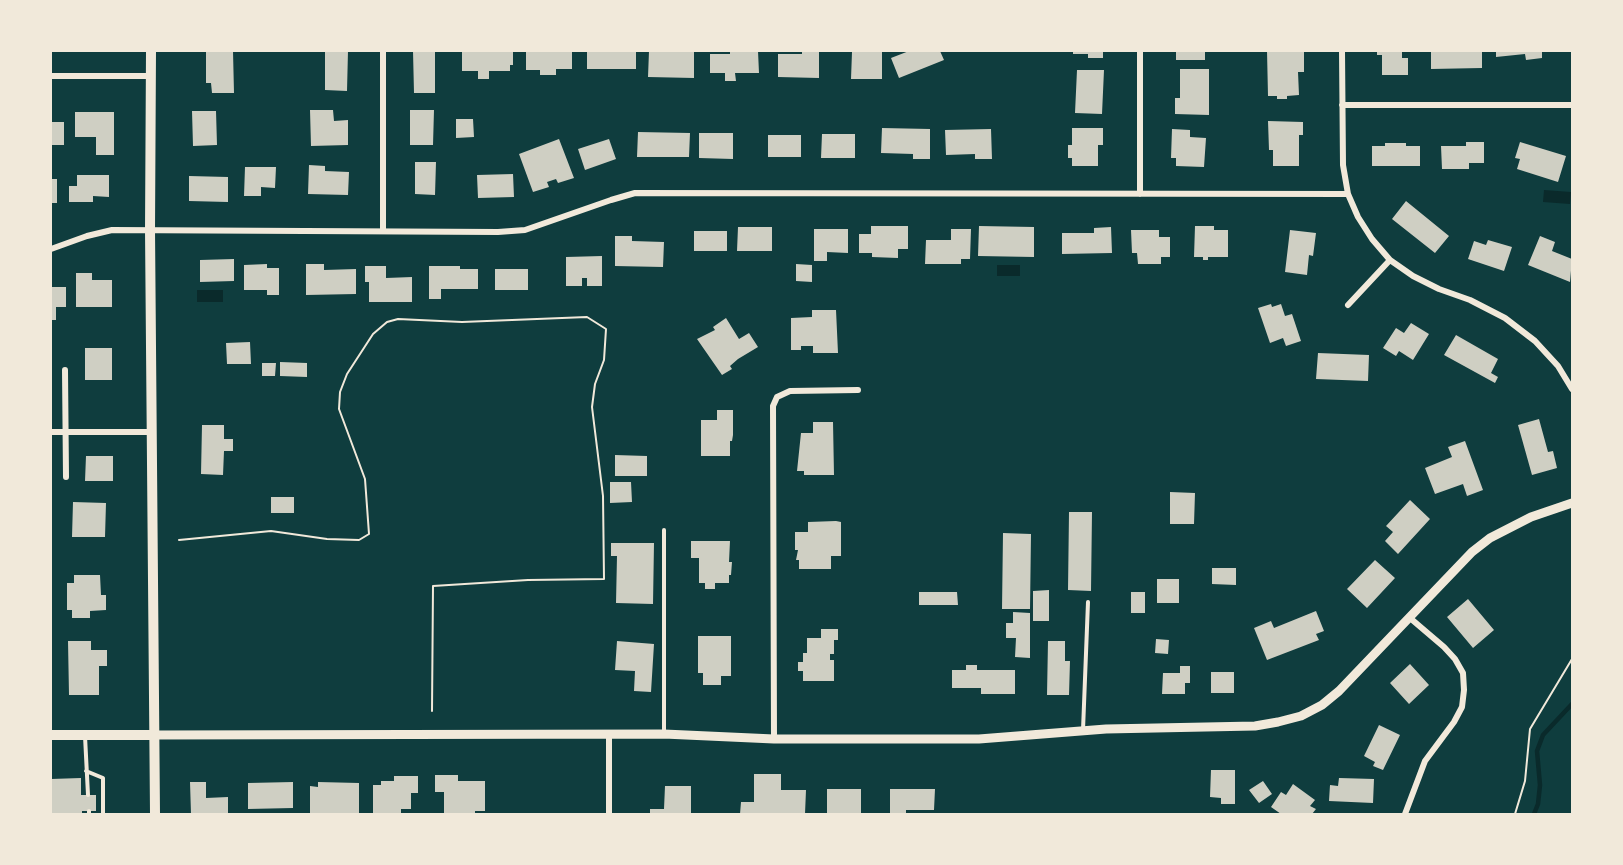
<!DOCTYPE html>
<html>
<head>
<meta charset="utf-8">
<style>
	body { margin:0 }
	#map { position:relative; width:1623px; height:865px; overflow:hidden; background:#0f3d3e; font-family:"DM Sans",sans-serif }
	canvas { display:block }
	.frame { position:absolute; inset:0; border:52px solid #f1e9da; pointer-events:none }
</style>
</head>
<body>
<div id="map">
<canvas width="1623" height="865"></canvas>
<div class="frame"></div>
</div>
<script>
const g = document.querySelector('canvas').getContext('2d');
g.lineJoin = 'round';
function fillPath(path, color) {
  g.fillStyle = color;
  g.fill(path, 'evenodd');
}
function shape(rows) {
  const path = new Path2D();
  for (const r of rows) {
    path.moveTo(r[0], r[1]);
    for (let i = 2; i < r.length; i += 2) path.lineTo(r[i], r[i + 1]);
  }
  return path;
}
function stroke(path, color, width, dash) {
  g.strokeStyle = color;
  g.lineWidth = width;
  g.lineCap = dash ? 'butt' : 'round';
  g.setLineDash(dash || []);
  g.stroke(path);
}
fillPath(shape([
	[1544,190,1571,192,1570,204,1543,202],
	[997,265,1020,265,1020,276,997,276],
	[197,290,223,290,223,302,197,302]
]), '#0a2a2b');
stroke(shape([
	[1534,814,1538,804,1540,785,1537,751,1543,735,1572,704]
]), '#0a2a2b', 4.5);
fillPath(shape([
	[206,51,233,51,234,93,212,93,211,83,206,83],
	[325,51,348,51,347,91,325,90],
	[413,51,435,51,435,93,414,93],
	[462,51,513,51,513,65,510,65,510,71,489,71,489,79,478,79,478,71,462,71],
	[526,51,572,51,572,69,556,69,556,75,540,75,540,70,526,70],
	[587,51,636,51,636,69,587,69],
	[649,51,694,52,694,78,648,77],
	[730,51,758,51,759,73,735,73,736,81,725,81,725,73,710,73,710,54,730,54],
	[802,51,819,51,819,78,778,77,778,54,802,54],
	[882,51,882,79,851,79,852,52],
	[909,51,940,51,944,60,899,78,891,58],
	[1073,51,1103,51,1103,58,1088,58,1088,54,1073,54],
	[1176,51,1205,51,1205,60,1176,60],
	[1267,51,1304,51,1304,72,1298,72,1299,95,1287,96,1287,99,1277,99,1277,96,1268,96],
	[1377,51,1402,51,1402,58,1408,58,1408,75,1382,75,1382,55,1377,55],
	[1431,51,1482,51,1482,68,1431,69],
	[1496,51,1542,51,1542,58,1526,60,1525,54,1496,57],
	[1180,69,1209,69,1209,115,1175,114,1175,98,1180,98],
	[1077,70,1104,70,1102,114,1075,113],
	[310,110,333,110,334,121,348,120,348,145,311,146],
	[410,110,434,110,433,145,410,145],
	[192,111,216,111,217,145,193,146],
	[75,112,114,112,114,155,96,155,96,137,75,137],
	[456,119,473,119,474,137,456,138],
	[1268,121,1303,122,1303,135,1299,135,1299,166,1273,166,1273,150,1269,150],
	[51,122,64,122,64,145,51,145],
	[882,128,930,129,930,159,913,159,913,154,881,153],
	[1072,128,1103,128,1103,145,1098,145,1098,166,1072,166,1072,158,1068,158,1068,145,1072,145],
	[991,129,992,159,975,159,975,154,946,155,945,130],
	[1172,129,1190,130,1190,137,1206,138,1204,167,1176,166,1176,158,1171,158],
	[638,132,690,133,689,157,637,157],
	[699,133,733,133,733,159,699,158],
	[822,134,855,134,855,158,821,158],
	[768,135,801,135,801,157,768,157],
	[559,139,574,178,558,183,556,179,547,182,549,187,533,192,519,154],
	[609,139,616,159,585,170,578,149],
	[1466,142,1484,142,1484,163,1469,163,1469,169,1442,169,1441,146,1466,146],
	[1520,142,1566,156,1558,182,1517,169,1520,159,1515,158],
	[1385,143,1406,143,1406,146,1420,146,1420,166,1372,166,1372,146,1385,146],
	[415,162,436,162,435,195,415,194],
	[309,165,325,166,325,171,349,172,348,195,308,194],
	[245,167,276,167,275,188,261,187,261,196,244,196],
	[513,174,514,197,478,198,477,175],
	[77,175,109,175,109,197,93,196,93,202,69,202,69,186,77,186],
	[189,176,228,177,228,202,189,201],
	[51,179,57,179,57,203,51,203],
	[1406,201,1449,236,1435,253,1392,219],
	[871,226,908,226,908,249,898,249,898,258,872,257,872,253,859,253,859,234,871,234],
	[979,226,1034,227,1034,257,978,256],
	[1195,226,1214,226,1214,230,1228,230,1228,257,1208,257,1208,260,1203,260,1203,257,1194,257],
	[738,227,772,227,772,251,737,251],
	[1111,227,1112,253,1062,254,1062,233,1094,233,1094,228],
	[814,229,848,229,848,253,827,252,827,261,814,261],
	[951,229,971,229,970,259,961,259,961,264,925,264,926,240,951,240],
	[1131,230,1159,230,1159,237,1170,237,1170,257,1161,257,1161,264,1138,264,1137,253,1132,253],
	[1290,230,1316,233,1313,256,1309,255,1307,275,1285,272],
	[694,231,727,231,727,251,694,251],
	[615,236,632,236,632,241,664,242,663,267,615,266],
	[1540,236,1555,242,1552,251,1572,259,1570,282,1528,265],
	[1488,240,1512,247,1504,271,1468,259,1474,241,1486,245],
	[602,256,602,286,587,286,587,278,582,278,582,286,566,286,566,257],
	[234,259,234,281,200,282,200,260],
	[267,264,267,268,279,268,279,295,267,295,267,290,244,290,244,265],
	[306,264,324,264,324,270,356,269,356,294,306,295],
	[796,264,812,265,812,282,796,281],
	[365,266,386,266,386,278,412,277,412,302,369,302,369,282,365,282],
	[429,266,460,266,460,269,478,269,478,289,441,289,441,299,429,299],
	[495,269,528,269,528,290,495,290],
	[76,273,92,273,92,280,112,280,112,307,76,307],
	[51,287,66,287,66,307,56,307,56,320,51,320],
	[1271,304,1272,307,1281,304,1285,316,1292,314,1301,341,1286,346,1283,338,1270,343,1258,308],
	[812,310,836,310,838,353,813,353,813,346,801,346,801,350,791,350,791,318,812,317],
	[726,318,739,339,749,333,758,347,738,359,730,366,732,369,722,375,697,339,715,330,713,327],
	[1411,323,1429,334,1413,360,1399,351,1396,356,1383,348,1396,328,1404,333],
	[1456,335,1498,359,1491,373,1498,377,1495,383,1444,355],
	[250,342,251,364,227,364,226,343],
	[85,348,112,348,112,380,85,380],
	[1318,353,1369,355,1368,381,1316,379],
	[280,362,307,363,307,377,280,376],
	[262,363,276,363,275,376,262,376],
	[717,410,733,410,733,435,732,441,730,441,730,456,701,456,701,420,717,420],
	[1539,419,1548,452,1553,451,1557,468,1532,475,1518,425],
	[813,422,833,422,834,475,804,475,804,471,797,471,801,433,813,433],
	[202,425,224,425,224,439,233,439,233,451,224,451,223,475,201,474],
	[1465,441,1483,490,1467,496,1463,484,1435,494,1425,468,1452,457,1448,447],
	[615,455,647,456,647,476,615,476],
	[86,456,113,456,113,481,85,481],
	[610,482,631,482,632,502,610,503],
	[1170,492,1195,493,1194,524,1170,524],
	[271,497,294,497,294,513,271,513],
	[1410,500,1430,519,1398,554,1385,541,1393,532,1386,526],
	[73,502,106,503,105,537,72,537],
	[1069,512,1092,512,1091,591,1068,590],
	[836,521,841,522,841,556,831,556,831,569,799,569,799,560,796,560,798,550,795,550,795,532,808,532,808,522],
	[1003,533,1031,534,1030,609,1002,609],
	[691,541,730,541,729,562,732,562,731,575,729,575,729,583,715,583,715,589,705,589,705,583,699,583,699,558,691,558],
	[611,543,654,543,653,604,616,603,617,556,611,556],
	[1375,560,1395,578,1367,608,1347,589],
	[1212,568,1236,568,1236,585,1212,584],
	[74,575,100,575,101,595,106,595,106,610,90,611,90,618,72,618,72,610,67,610,67,583,74,583],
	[1157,579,1179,579,1179,603,1157,603],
	[1049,590,1049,621,1033,621,1033,591],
	[919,592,957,592,958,605,919,605],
	[1131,592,1145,592,1145,613,1131,613],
	[1468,599,1494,630,1473,648,1447,617],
	[1316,611,1324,631,1316,634,1319,640,1267,660,1254,628,1271,621,1274,628],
	[1013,612,1030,613,1030,658,1015,657,1016,638,1006,638,1006,623,1013,623],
	[821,629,838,629,838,640,834,640,834,654,830,654,830,660,834,660,834,681,803,681,803,671,798,671,798,662,803,662,803,653,807,653,807,638,821,638],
	[698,636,731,636,731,676,721,676,721,685,703,685,703,673,698,673],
	[1156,639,1169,640,1168,654,1155,653],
	[68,641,91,641,91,650,107,650,107,666,99,666,99,695,69,695],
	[617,641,654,644,651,692,634,691,635,671,615,670],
	[1048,641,1065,641,1065,661,1070,661,1069,695,1047,695],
	[1410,664,1429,685,1409,704,1390,683],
	[966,665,977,665,977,670,1015,670,1015,694,981,694,981,688,952,688,952,670,966,670],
	[1180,666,1190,666,1190,683,1185,683,1185,694,1162,694,1163,673,1180,673],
	[1211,672,1234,672,1234,693,1211,693],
	[1379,725,1400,735,1383,770,1373,766,1375,762,1364,756],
	[1211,770,1235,770,1235,804,1221,804,1221,798,1210,797],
	[754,774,781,774,781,790,806,790,805,814,740,814,741,802,754,802],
	[435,775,458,775,458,781,485,781,485,811,475,811,475,814,444,814,444,792,435,792],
	[394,776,418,776,418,793,411,793,411,809,401,809,401,814,373,814,373,785,381,785,381,781,394,781],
	[81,778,81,795,96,795,96,811,82,811,82,814,51,814,51,779],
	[1339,778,1374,779,1373,803,1329,801,1330,785,1338,786],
	[1263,781,1272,794,1259,803,1249,790],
	[190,782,206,782,206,798,228,797,228,814,191,814],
	[293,782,293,808,248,809,248,783],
	[318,782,359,783,359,814,310,813,310,786,318,787],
	[1293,784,1315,800,1310,806,1316,809,1312,814,1281,814,1271,807,1281,792,1286,795],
	[665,786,691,786,691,813,650,814,650,809,664,809],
	[827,789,861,789,861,814,827,814],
	[890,789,935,789,934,810,906,810,906,814,890,814]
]), '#cfcfc3');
stroke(shape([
	[179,540,271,531,327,539,359,540,369,534,365,479,339,409,340,392,347,374,373,334,387,322,398,319,462,322,587,317,606,329,604,360,595,384,592,407,603,496,604,579,528,580,433,586,432,711],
	[1515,814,1525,781,1530,729,1572,659]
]), '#f1e9da', 2);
stroke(shape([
	[664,530,664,733],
	[1083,730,1088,602],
	[85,736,88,795],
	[86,771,103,778,103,814],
	[89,811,89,814]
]), '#f1e9da', 4);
stroke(shape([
	[383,51,383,231],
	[1140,51,1140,194],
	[1342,51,1343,165,1348,194,1358,217,1372,239,1390,260,1413,276,1439,289,1470,300,1505,318,1535,341,1558,366,1572,389],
	[51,76,150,76],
	[1342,105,1572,105],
	[51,249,87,236,112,230,498,232,525,230,611,200,635,193,1348,194],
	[1348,305,1390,260],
	[65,370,66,477],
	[51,432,152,432],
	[774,739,773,406,777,397,790,391,858,390],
	[609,814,609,735],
	[1405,814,1425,761,1454,722,1462,707,1464,690,1463,673,1455,659,1444,647,1410,618]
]), '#f1e9da', 6);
stroke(shape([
	[155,735,664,734,774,739,979,739,1106,729,1255,726,1278,722,1301,716,1322,705,1339,691,1472,552,1490,538,1531,517,1572,503]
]), '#f1e9da', 9);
stroke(shape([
	[151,51,150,230,155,814],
	[51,735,155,735]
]), '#f1e9da', 10);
</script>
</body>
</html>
